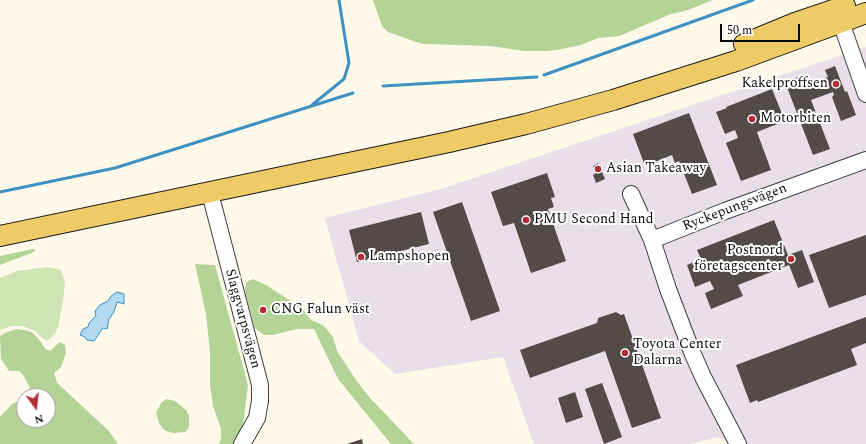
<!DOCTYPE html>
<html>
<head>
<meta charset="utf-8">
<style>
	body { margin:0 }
	#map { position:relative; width:866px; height:444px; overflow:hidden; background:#fef9e9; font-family:Spectral,serif }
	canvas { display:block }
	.north { position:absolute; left:16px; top:388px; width:40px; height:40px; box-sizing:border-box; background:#fff; border:1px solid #9d9d9d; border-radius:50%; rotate:165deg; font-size:11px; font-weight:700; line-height:16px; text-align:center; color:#0a0a0a }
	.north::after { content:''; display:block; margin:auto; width:14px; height:18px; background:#b02d36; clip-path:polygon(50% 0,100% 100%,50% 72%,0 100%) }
	.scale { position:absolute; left:720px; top:24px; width:80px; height:18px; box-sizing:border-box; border:2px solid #0a0a0a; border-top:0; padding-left:5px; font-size:12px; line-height:14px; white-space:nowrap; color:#0a0a0a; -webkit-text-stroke:3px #fff; paint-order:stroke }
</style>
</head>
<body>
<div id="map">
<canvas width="866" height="444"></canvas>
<div class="north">N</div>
<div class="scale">50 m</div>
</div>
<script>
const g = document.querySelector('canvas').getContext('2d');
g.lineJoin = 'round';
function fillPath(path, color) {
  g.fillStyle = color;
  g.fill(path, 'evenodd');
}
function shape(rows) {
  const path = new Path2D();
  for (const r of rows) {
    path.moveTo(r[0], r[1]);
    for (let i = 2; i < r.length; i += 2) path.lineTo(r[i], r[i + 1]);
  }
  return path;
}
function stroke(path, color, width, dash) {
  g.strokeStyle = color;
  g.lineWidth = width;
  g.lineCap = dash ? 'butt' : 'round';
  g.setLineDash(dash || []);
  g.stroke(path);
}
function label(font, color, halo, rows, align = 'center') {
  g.font = font + ' Spectral,serif';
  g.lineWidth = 4;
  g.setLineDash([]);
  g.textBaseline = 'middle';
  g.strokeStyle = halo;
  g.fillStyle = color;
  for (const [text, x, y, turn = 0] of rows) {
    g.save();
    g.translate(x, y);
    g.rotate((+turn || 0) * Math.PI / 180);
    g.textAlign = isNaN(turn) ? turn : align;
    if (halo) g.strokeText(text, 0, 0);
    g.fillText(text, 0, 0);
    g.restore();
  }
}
fillPath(shape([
	[866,47,866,444,728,444,726,441,718,437,689,444,534,444,503,357,395,374,359,341,325,218,441,189]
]), '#e8dfe9');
fillPath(shape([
	[48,267,61,270,65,282,63,302,58,327,55,334,47,341,41,337,35,331,23,326,12,326,0,330,0,278,17,271]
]), '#cfe5b6');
fillPath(shape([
	[373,0,713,0,685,11,671,14,619,36,598,38,581,45,557,50,546,51,524,51,490,46,424,44,416,42,388,32,382,26],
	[33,249,35,249,34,252,0,265,0,256],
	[195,264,215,265,248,385,243,426,233,444,219,444,221,439,221,429,213,406,210,385,210,352,206,314],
	[253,279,266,285,303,309,311,320,323,325,333,337,337,351,356,380,370,398,414,444,391,444,338,379,314,329,297,329,273,335,264,335,255,328,245,291,246,282],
	[17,329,29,331,34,334,41,342,45,349,50,351,60,342,65,345,66,353,61,367,54,373,57,383,108,430,118,444,0,444,0,417,12,404,24,399,24,420,48,420,48,396,28,396,30,388,24,376,19,371,9,371,1,359,0,336,7,332],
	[166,399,175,401,186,410,189,415,189,425,188,429,185,432,173,433,164,430,159,423,156,413,161,403]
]), '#b4d497');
const water = shape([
	[117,292,124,294,124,304,117,302,114,312,109,319,107,329,103,328,94,341,87,340,85,337,80,335,83,329,88,327,89,323,96,316,95,311,100,305,108,301,111,296,117,292]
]);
fillPath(water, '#b2dbf1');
stroke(water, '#3e91c3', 1);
stroke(shape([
	[544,75,753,0],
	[383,86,537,77],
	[312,105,344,79,349,63,339,0],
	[0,192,115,168,353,93]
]), '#3e91c3', 3);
fillPath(shape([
	[835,66,845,92,847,91,856,115,841,121,832,97,834,95,833,92,811,100,830,149,813,155,785,82,801,76,805,85,828,77,825,70],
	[772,89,785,121,757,132,771,170,741,181,726,143,738,138,735,130,725,134,716,112,727,108,726,107],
	[689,113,717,185,692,194,679,161,675,163,672,155,645,166,633,134],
	[598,163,605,179,596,183,593,175,596,173,593,166],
	[547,173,555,197,551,198,554,207,548,209,566,261,531,273,514,223,503,226,491,192],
	[462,202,500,311,471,321,433,212],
	[421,212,429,244,357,262,349,230],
	[774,220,788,255,802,250,814,282,798,288,789,265,738,285,743,296,711,309,705,293,714,289,710,281,695,287,687,265,701,259,697,250],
	[866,235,866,295,829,308,809,255],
	[616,312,621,315,624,314,661,418,632,428,605,351,530,378,520,350,597,323,598,318],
	[866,317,866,343,851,349,857,365,758,402,757,400,750,403,736,365],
	[602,383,622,437,604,444,585,389],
	[575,392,583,417,566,423,558,398],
	[362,439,363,444,347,444]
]), '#524b48');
const minor = shape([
	[837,11,866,94],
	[210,193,260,385,260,401,257,418,242,444],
	[631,194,652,240,725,211,866,160],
	[652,240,668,289,692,352,703,377,738,444]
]);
const major = shape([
	[744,44,795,23,845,6],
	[0,236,449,142,526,124,613,100,736,61,866,13]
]);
stroke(minor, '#3d3d3d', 18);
stroke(major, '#1b1b1b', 22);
stroke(minor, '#fff', 16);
stroke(major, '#efcb68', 20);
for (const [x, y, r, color] of [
	[836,84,4,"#b02d36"],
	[752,119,4,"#b02d36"],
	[598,169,4,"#b02d36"],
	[526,220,4,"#b02d36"],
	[361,257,4,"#b02d36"],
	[791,259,4,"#b02d36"],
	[263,310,4,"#b02d36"],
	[625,353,4,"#b02d36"]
]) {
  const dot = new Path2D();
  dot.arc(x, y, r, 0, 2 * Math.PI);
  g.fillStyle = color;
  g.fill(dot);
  stroke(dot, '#fff', 1.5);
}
label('14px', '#0a0a0a', '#fff', [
	["Kakelproffsen",828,84,"right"],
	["Motorbiten",760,119],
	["Asian Takeaway",606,169],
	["PMU Second Hand",534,220],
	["Postnord",783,251,"right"],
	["företagscenter",783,267,"right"],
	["Lampshopen",369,257],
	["CNG Falun väst",271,310],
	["Toyota Center",633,345],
	["Dalarna",633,361]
], 'left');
label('14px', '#0a0a0a', '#fff', [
	["Ryckepungsvägen",735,208,-21],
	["Slaggvarpsvägen",242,319,75]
]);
</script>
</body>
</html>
